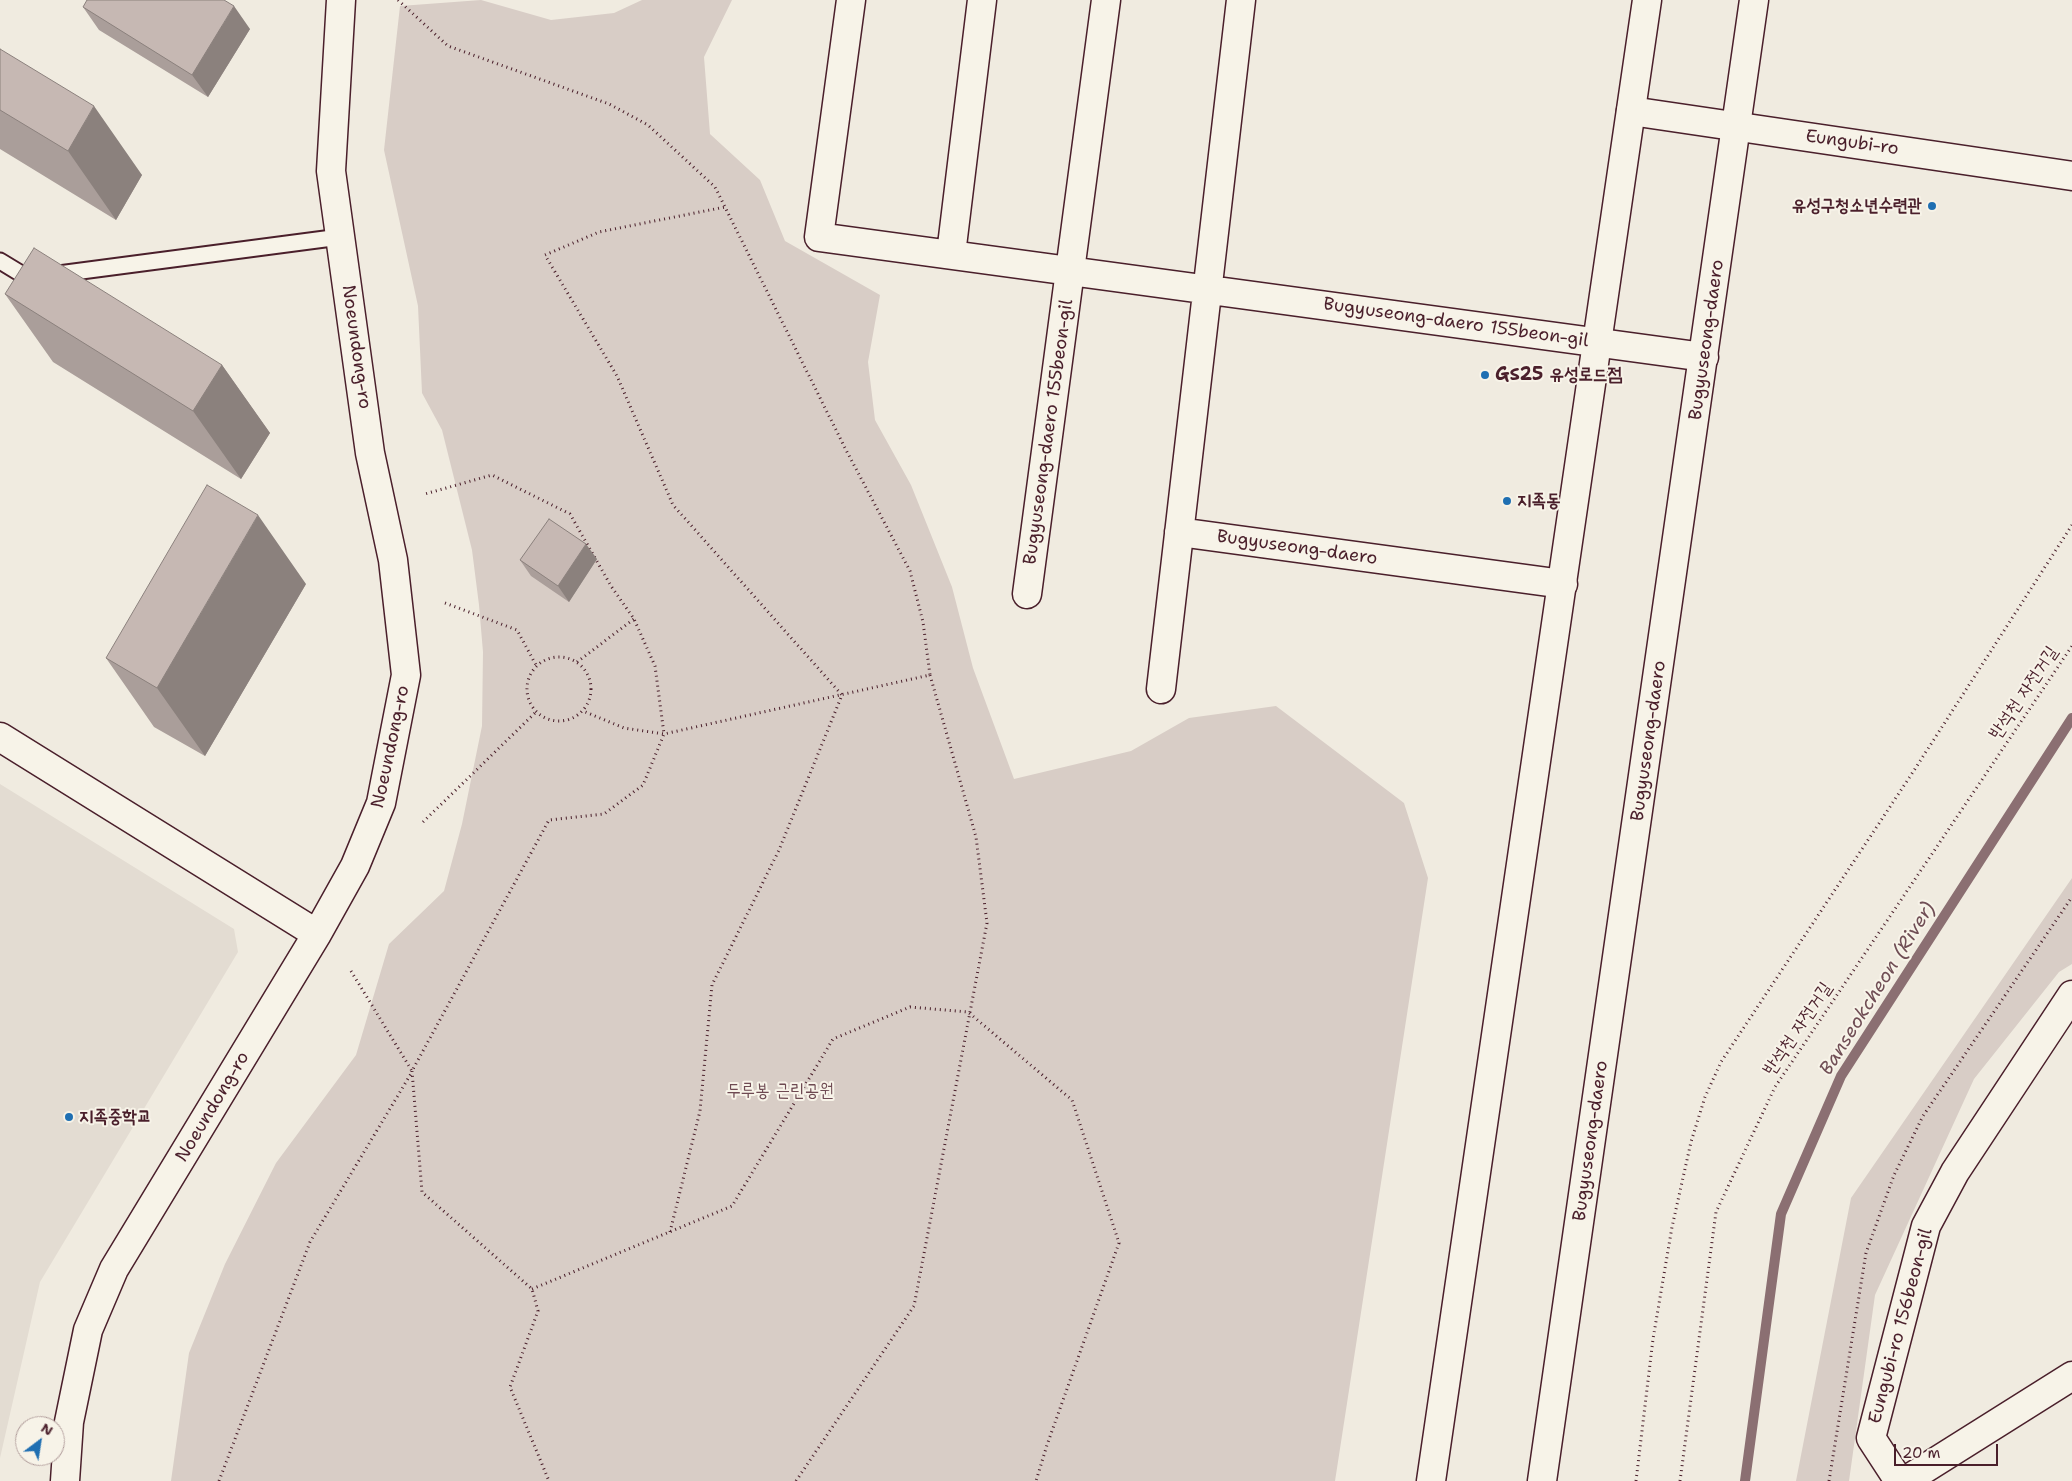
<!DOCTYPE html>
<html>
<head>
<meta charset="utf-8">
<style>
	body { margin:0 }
	#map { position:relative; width:2072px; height:1481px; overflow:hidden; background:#f0ebe0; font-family:"Shantell Sans",sans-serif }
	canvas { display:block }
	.north { position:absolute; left:15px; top:1416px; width:50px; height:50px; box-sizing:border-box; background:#f7f3e8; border:1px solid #b29e9c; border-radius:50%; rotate:31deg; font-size:14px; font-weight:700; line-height:20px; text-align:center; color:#4a1f2b }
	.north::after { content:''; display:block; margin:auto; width:18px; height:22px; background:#1f6fb2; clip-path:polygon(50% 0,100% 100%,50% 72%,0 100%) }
	.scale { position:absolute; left:1894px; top:1444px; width:104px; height:22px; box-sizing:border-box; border:2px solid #4a1f2b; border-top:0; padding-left:6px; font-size:15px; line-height:18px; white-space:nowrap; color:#4a1f2b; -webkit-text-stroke:4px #f7f3e8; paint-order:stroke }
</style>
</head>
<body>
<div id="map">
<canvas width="2072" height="1481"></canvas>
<div class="north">N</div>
<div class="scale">20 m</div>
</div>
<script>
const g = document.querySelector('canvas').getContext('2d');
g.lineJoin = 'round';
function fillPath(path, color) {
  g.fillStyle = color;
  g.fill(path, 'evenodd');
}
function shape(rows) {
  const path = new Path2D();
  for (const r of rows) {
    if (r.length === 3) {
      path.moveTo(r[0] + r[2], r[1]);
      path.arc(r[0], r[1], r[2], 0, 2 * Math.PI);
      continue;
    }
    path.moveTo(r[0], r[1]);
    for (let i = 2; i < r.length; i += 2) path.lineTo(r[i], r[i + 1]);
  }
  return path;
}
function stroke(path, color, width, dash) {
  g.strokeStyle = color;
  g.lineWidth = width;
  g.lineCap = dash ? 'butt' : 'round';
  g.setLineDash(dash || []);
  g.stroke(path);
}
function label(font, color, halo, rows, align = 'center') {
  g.font = font + ' "Shantell Sans","Poor Story",sans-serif';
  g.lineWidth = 4;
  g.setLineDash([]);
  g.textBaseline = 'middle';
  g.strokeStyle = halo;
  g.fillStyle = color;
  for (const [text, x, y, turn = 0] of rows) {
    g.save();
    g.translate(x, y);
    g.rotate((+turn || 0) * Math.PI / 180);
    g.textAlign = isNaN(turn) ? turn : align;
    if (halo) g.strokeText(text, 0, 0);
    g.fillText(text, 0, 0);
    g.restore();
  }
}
fillPath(shape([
	[0,784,234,929,238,952,40,1282,0,1458]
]), '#e3dcd2');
fillPath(shape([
	[481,0,551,20,614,13,642,0,732,0,704,57,710,134,760,180,785,241,880,295,868,362,875,420,911,485,952,587,973,668,1014,779,1131,751,1189,718,1276,706,1404,803,1428,878,1335,1481,171,1481,189,1353,225,1264,276,1163,356,1055,389,944,444,891,462,824,482,726,483,652,479,605,472,550,442,430,422,393,418,306,384,150,400,6],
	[2072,878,2072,964,2059,972,1974,1079,1875,1295,1849,1481,1796,1481,1851,1198]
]), '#d8cdc6');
stroke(shape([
	[1745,1481,1781,1214,1841,1076,2072,718]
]), '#8b6f72', 10);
const service = shape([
	[0,261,28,278,340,237]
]);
const minor = shape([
	[851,0,819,237,1704,357],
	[1631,111,2072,176],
	[951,254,982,0],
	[1179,532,1563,584],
	[1027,594,1106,0],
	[1161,689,1241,0],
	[0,737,317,934],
	[65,1481,69,1422,88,1330,114,1269,317,934,355,866,381,803,406,675,393,560,370,453,331,171,341,0],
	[1899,1481,1871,1438,1926,1226,1955,1172,2072,995],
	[1905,1481,2072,1376]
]);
const primary = shape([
	[1431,1481,1647,0],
	[1542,1481,1754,0]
]);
stroke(service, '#4a1f2b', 19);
stroke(minor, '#4a1f2b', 31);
stroke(primary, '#4a1f2b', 31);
stroke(shape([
	[398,0,448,46,609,104,648,125,715,187,845,448,910,571,923,622,930,675,664,734,624,728,583,711],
	[445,603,517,630,536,665],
	[559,689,32],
	[577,662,634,619],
	[423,822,536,712],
	[351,971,412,1071,549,820,604,814,643,785,664,734,655,666,634,619,611,586,570,514,492,475,425,494],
	[412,1071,422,1192,532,1289,538,1311,510,1387,549,1481],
	[670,1232,700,1111,712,985,779,850,842,695,673,505,617,376,545,255,599,232,725,207],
	[532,1289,732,1206,833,1039,910,1007,968,1012,1072,1100,1119,1243,1047,1445,1036,1481],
	[219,1481,310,1242,412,1072],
	[796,1481,914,1306,987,923,976,837,930,675],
	[1636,1481,1653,1339,1672,1227,1691,1142,1705,1097,1721,1062,1913,772,2072,525],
	[1680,1481,1716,1212,1775,1087,2072,646],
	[1829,1481,1866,1253,1894,1175,1923,1116,2072,897]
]), '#4a1f2b', 3, [1, 4]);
stroke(service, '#f7f3e8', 15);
stroke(minor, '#f7f3e8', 28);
stroke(primary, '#f7f3e8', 28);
fillPath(shape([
	[83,7,250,29,208,97,99,30],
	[0,49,142,175,116,220,0,149],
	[5,294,222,365,270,433,241,479,53,362],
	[597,559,569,602,531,576,520,560],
	[306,584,205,756,154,727,106,658]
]), '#aa9e9a');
fillPath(shape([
	[234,6,250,29,208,97,192,75],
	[94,106,142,175,116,220,68,151],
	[222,365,270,433,241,479,193,411],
	[258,515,306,584,205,756,157,688],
	[586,544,597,559,569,602,558,586]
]), '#8b817d');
const building = shape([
	[87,0,224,0,234,6,192,75,83,7,87,0],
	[0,49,94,106,68,151,0,110,0,49],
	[34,248,222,365,193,411,5,294,34,248],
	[207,485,258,515,157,688,106,658,207,485],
	[549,519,586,544,558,586,520,560,549,519]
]);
fillPath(building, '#c6b8b3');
stroke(building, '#8b817d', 1);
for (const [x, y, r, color] of [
	[1932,206,5,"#1f6fb2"],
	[1485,375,5,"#1f6fb2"],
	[1507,501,5,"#1f6fb2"],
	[69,1117,5,"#1f6fb2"]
]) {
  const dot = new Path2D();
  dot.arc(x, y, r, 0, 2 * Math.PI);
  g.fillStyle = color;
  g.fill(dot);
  stroke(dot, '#f7f3e8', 2);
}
label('18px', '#4a1f2b', '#f7f3e8', [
	["Eungubi-ro",1852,143,8],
	["Bugyuseong-daero 155beon-gil",1456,323,8],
	["Bugyuseong-daero",1707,340,-82],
	["Noeundong-ro",356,347,82],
	["Bugyuseong-daero 155beon-gil",1049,432,-82],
	["Bugyuseong-daero",1297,548,8],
	["반석천 자전거길",2024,693,-56],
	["Bugyuseong-daero",1649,741,-82],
	["Noeundong-ro",391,747,-78],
	["반석천 자전거길",1798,1029,-56],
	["Noeundong-ro",213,1107,-59],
	["Bugyuseong-daero",1591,1141,-82],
	["Eungubi-ro 156beon-gil",1901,1326,-75]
]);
label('bold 18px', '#4a1f2b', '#f7f3e8', [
	["유성구청소년수련관",1922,206,"right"],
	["GS25 유성로드점",1495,375],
	["지족동",1517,501],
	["지족중학교",79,1117]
], 'left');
label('18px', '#6e4a52', '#f7f3e8', [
	["두루봉 근린공원",780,1091]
]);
label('italic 19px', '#704e55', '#f7f3e8', [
	["Banseokcheon (River)",1878,989,-58]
]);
</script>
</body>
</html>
